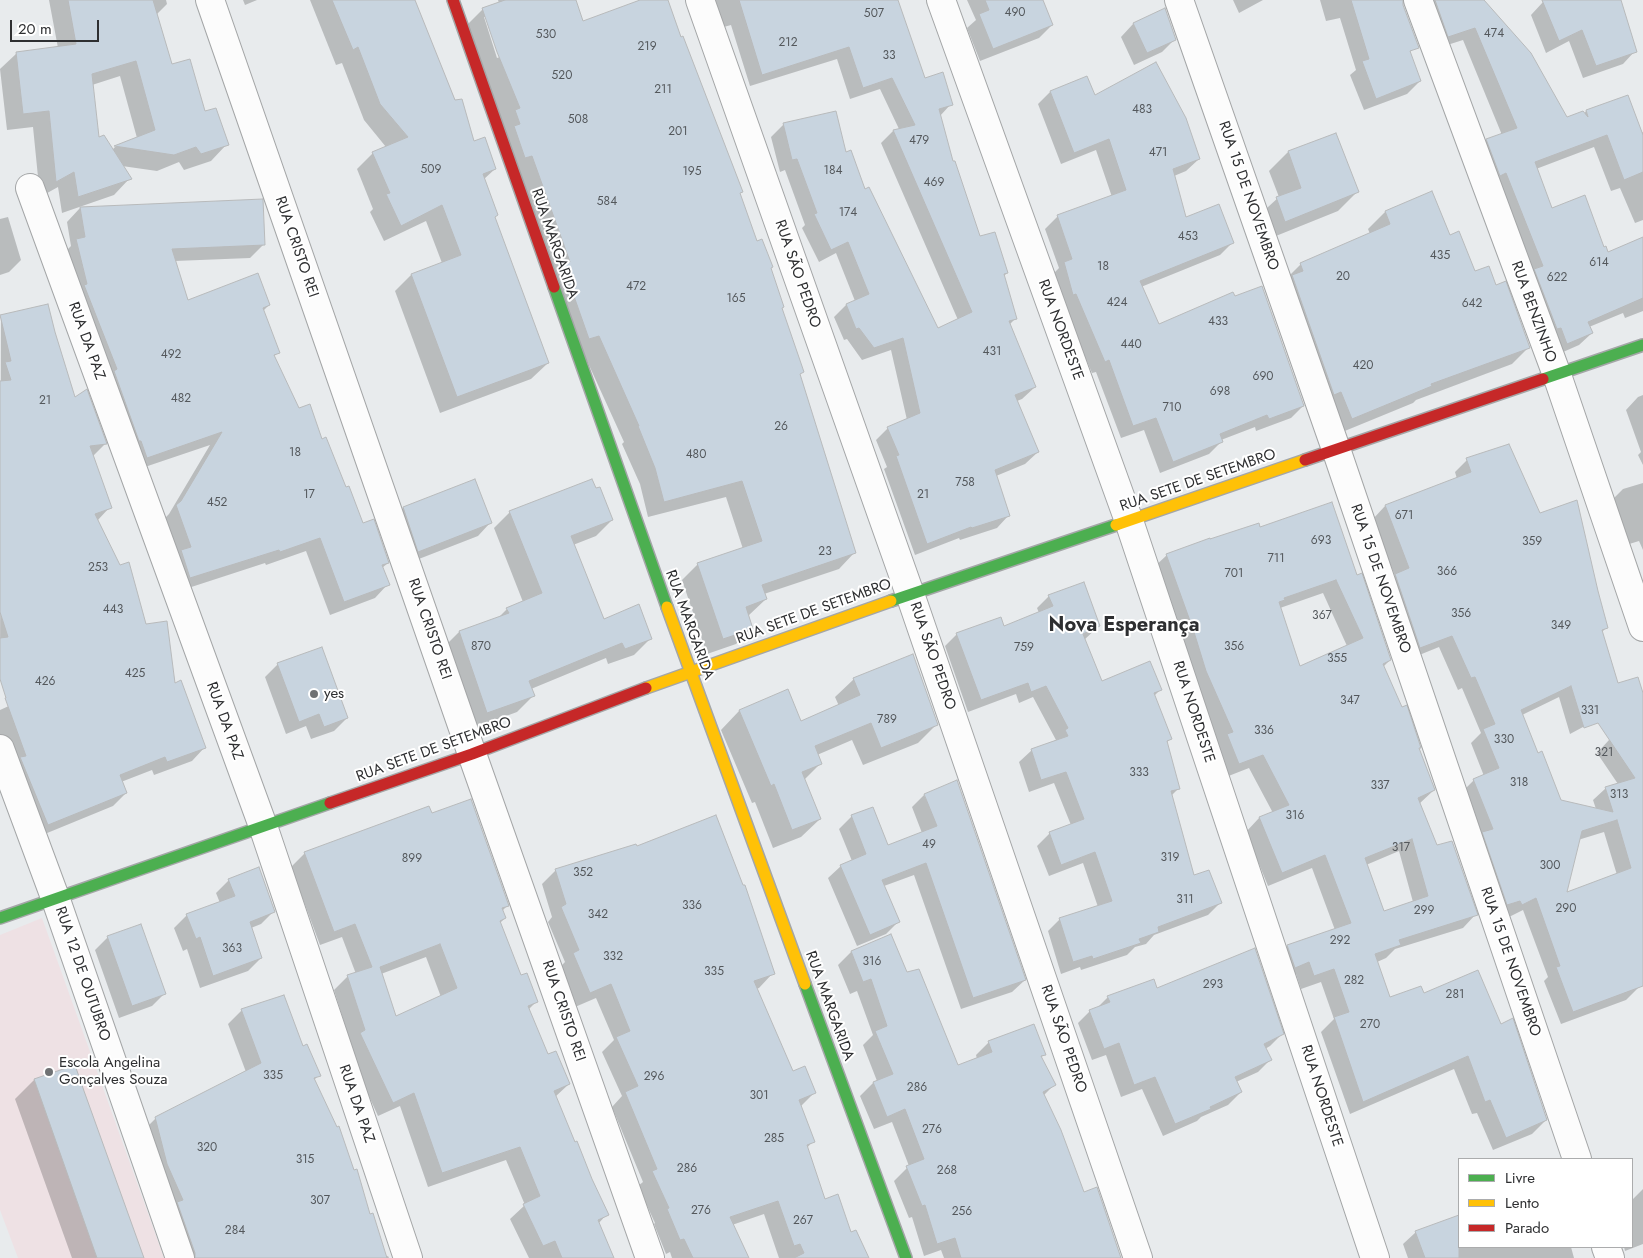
<!DOCTYPE html>
<html>
<head>
<meta charset="utf-8">
<style>
	body { margin:0 }
	#map { position:relative; width:1643px; height:1258px; overflow:hidden; background:#e8ebed; font-family:Jost,sans-serif }
	canvas { display:block }
	.legend { position:absolute; left:1458px; top:1158px; width:175px; height:90px; box-sizing:border-box; background:#fff; border:1px solid #abacad; margin:0; padding:6px 9px; list-style:none; font-size:15px; color:#2e2f31 }
	.legend li { display:flex; align-items:center; gap:10px; height:25px }
	.legend b { width:25px; border:1px solid #abacad }
	.scale { position:absolute; left:10px; top:20px; width:89px; height:22px; box-sizing:border-box; border:2px solid #2e2f31; border-top:0; padding-left:6px; font-size:15px; line-height:18px; white-space:nowrap; color:#2e2f31; -webkit-text-stroke:4px #fff; paint-order:stroke }
</style>
</head>
<body>
<div id="map">
<canvas width="1643" height="1258"></canvas>
<ul class="legend">
<li><b style="height:6px;background:#4caf50"></b>Livre</li>
<li><b style="height:6px;background:#ffc107"></b>Lento</li>
<li><b style="height:6px;background:#c62828"></b>Parado</li>
</ul>
<div class="scale">20 m</div>
</div>
<script>
const g = document.querySelector('canvas').getContext('2d');
g.lineJoin = 'round';
function fillPath(path, color) {
  g.fillStyle = color;
  g.fill(path, 'evenodd');
}
function shape(rows) {
  const path = new Path2D();
  for (const r of rows) {
    path.moveTo(r[0], r[1]);
    for (let i = 2; i < r.length; i += 2) path.lineTo(r[i], r[i + 1]);
  }
  return path;
}
function stroke(path, color, width, dash) {
  g.strokeStyle = color;
  g.lineWidth = width;
  g.lineCap = dash ? 'butt' : 'round';
  g.setLineDash(dash || []);
  g.stroke(path);
}
function label(font, color, halo, rows, align = 'center') {
  g.font = font + ' Jost,sans-serif';
  g.lineWidth = 4;
  g.setLineDash([]);
  g.textBaseline = 'middle';
  g.strokeStyle = halo;
  g.fillStyle = color;
  for (const [text, x, y, turn = 0] of rows) {
    g.save();
    g.translate(x, y);
    g.rotate((+turn || 0) * Math.PI / 180);
    g.textAlign = isNaN(turn) ? turn : align;
    if (halo) g.strokeText(text, 0, 0);
    g.fillText(text, 0, 0);
    g.restore();
  }
}
fillPath(shape([
	[42,918,164,1258,18,1258,0,1210,0,935]
]), '#eee1e4');
fillPath(shape([
	[49,0,166,0,167,4,156,15,171,66,227,144,211,161,184,170,179,162,157,171,122,166,130,178,114,195,62,213,58,187,40,197,33,127,7,130,0,69,17,53,58,48],
	[120,76,137,138,115,147,112,150,98,138,92,85],
	[243,0,257,0,245,5],
	[310,0,413,0,473,143,495,169,483,180,497,215,494,218,548,363,531,379,440,413,395,291,411,275,442,263,426,221,384,241,370,212,373,209,357,169,373,153,386,147,364,120,342,63,336,65],
	[498,0,575,0,582,23,644,0,667,0,756,243,770,268,781,308,802,372,799,375,855,552,839,569,764,594,766,599,748,616,752,628,736,644,707,654,682,580,698,564,743,549,726,497,648,517,640,484,622,444,624,442,583,352,467,25,483,9,499,3],
	[484,17,486,17,500,57,497,58],
	[704,0,897,0,924,80,951,104,940,116,952,163,979,238,1007,273,1004,276,1016,318,1009,325,1035,387,1022,399,1017,401,1038,452,1025,464,996,476,1009,515,997,528,960,540,959,538,915,555,884,469,887,467,876,440,888,428,907,420,891,350,862,360,847,339,844,340,834,317,846,305,855,301,836,253,819,262,802,228,805,225,785,170,780,172,771,137,784,124,845,154,937,330,958,320,881,143,893,131,899,129,880,89,850,99,837,59,750,86,731,25,713,30],
	[967,0,1041,0,1052,25,1039,38,980,61,967,28,976,20],
	[1233,0,1263,0,1239,13],
	[1320,0,1401,0,1414,48,1409,53,1420,81,1407,94,1364,110,1350,75,1356,70,1340,18,1326,21],
	[1432,0,1482,0,1567,119,1584,114,1586,111,1641,133,1643,132,1643,220,1635,223,1620,188,1611,191,1594,147,1536,169,1552,209,1604,248,1608,254,1643,238,1643,311,1625,318,1623,313,1589,327,1592,333,1579,345,1554,356,1474,153,1487,140,1502,135,1463,40,1441,47],
	[1550,0,1620,0,1635,51,1623,64,1583,78,1569,41,1546,53,1531,15,1543,2],
	[1164,9,1175,39,1162,52,1134,65,1121,37,1133,24],
	[1050,92,1094,97,1199,159,1186,171,1174,176,1185,219,1233,242,1220,255,1141,287,1158,325,1303,406,1291,418,1256,431,1255,427,1221,440,1221,442,1209,454,1160,473,1144,430,1121,438,1096,372,1092,373,1063,306,1052,275,1059,268,1045,229,1058,216,1112,197,1096,150,1061,164,1038,104],
	[1335,135,1357,192,1338,211,1266,240,1257,217,1279,197,1269,171,1288,152],
	[1432,193,1450,236,1474,273,1495,287,1529,347,1512,364,1416,400,1413,403,1335,435,1284,281,1301,264,1370,234,1368,229,1385,212],
	[80,208,264,244,250,258,175,261,188,301,269,305,263,311,278,353,273,357,299,409,322,441,362,525,388,563,382,568,388,584,375,598,330,615,306,551,266,565,265,563,176,592,163,520,169,514,210,445,133,471,63,254,71,246,67,222],
	[8,217,21,260,9,272,0,275,0,219],
	[1,316,74,399,105,444,92,457,110,507,97,521,145,626,205,747,192,761,154,775,152,770,121,782,126,793,113,806,35,838,0,754,0,710,77,675,0,669],
	[1643,395,1643,465,1638,455,1641,452,1626,410,1638,397],
	[1467,460,1540,514,1607,627,1601,633,1609,713,1570,734,1559,697,1522,715,1537,754,1560,801,1596,809,1593,800,1606,788,1618,784,1597,753,1609,740,1643,727,1643,907,1639,987,1626,1000,1561,1024,1544,981,1548,977,1523,910,1509,917,1462,792,1474,780,1484,776,1471,743,1481,733,1462,688,1458,690,1439,647,1407,660,1383,588,1395,576,1373,519,1385,506,1457,479,1455,472],
	[1604,832,1617,875,1565,894,1578,840],
	[1643,483,1643,550,1639,541,1626,545,1610,502,1623,489],
	[403,508,490,523,478,536,406,564,391,521],
	[510,512,612,520,596,536,573,545,603,621,651,638,634,655,608,664,606,658,531,689,533,696,517,712,471,729,443,648,459,632,497,619,507,609,523,602,494,528],
	[1260,529,1357,577,1390,660,1383,667,1434,790,1419,804,1437,847,1476,914,1463,928,1395,949,1386,958,1377,962,1390,998,1423,995,1500,1026,1546,1120,1532,1134,1493,1150,1477,1113,1472,1114,1454,1069,1350,1114,1321,1032,1334,1019,1321,982,1301,989,1296,974,1281,980,1274,960,1288,946,1335,930,1312,868,1268,886,1246,832,1259,818,1273,813,1249,768,1226,777,1215,749,1219,745,1193,685,1153,568,1167,555],
	[1323,593,1347,646,1300,668,1280,608],
	[1399,851,1413,902,1384,913,1366,865],
	[1049,596,1099,626,1084,640,1101,682,1160,690,1154,696,1171,738,1166,743,1179,788,1171,796,1193,877,1220,903,1208,915,1154,935,1146,944,1135,947,1127,955,1081,970,1080,967,1061,974,1048,931,1060,919,1098,907,1083,863,1049,876,1037,846,1049,834,1071,825,1054,783,1029,792,1019,762,1032,750,1056,740,1033,697,1019,703,1016,694,968,712,945,646,957,634,1004,628,1039,613,1037,608],
	[278,664,347,718,334,731,311,739,306,726,286,734,265,677],
	[854,679,937,724,918,743,863,765,852,740,817,755,821,763,804,780,820,819,801,837,773,848,755,802,752,803,721,730,739,711,787,690,801,722,839,706,835,697],
	[924,795,1025,980,1012,992,961,1009,914,875,884,886,898,922,886,934,857,946,828,878,841,866,852,861,839,829,852,816,887,846,922,833,912,807],
	[428,807,431,815,508,905,502,911,505,918,500,923,520,977,536,1002,528,1010,548,1056,569,1084,555,1097,575,1143,607,1214,598,1224,613,1258,529,1258,510,1219,525,1205,506,1160,428,1187,400,1106,378,1116,347,1048,351,1044,334,990,348,976,356,974,342,937,320,945,291,867,304,854],
	[426,957,441,997,395,1018,381,974],
	[556,870,773,973,759,988,756,989,792,1072,814,1093,800,1107,813,1141,807,1148,824,1201,850,1234,865,1258,779,1258,764,1214,732,1225,747,1258,672,1258,670,1252,666,1254,654,1224,655,1223,638,1186,643,1182,612,1107,622,1096,602,1052,614,1040,596,998,575,1007,559,968,565,962,548,922,552,917,542,884],
	[229,880,274,911,261,924,251,928,261,958,248,971,200,988,187,949,183,951,174,928,187,915,220,903,216,893],
	[891,936,907,974,957,1066,977,1059,976,1055,989,1042,1044,1054,1041,1058,1055,1084,1043,1096,1083,1194,1120,1258,944,1258,941,1250,924,1256,912,1217,909,1218,894,1181,909,1166,892,1122,874,1129,860,1096,873,1083,877,1081,863,1045,873,1035,857,991,850,994,838,965,851,952],
	[108,937,164,994,152,1006,119,1018,95,950],
	[1157,990,1282,1034,1270,1046,1265,1049,1270,1060,1258,1072,1236,1082,1241,1092,1228,1105,1201,1117,1197,1121,1163,1136,1142,1089,1121,1097,1106,1055,1092,1060,1078,1023,1090,1011,1097,1008,1108,997],
	[242,1010,302,1048,319,1075,314,1080,385,1257,388,1256,389,1258,179,1258,143,1131,156,1118,246,1072,228,1024],
	[74,1066,142,1258,72,1258,15,1099,34,1080],
	[1643,1189,1643,1244,1625,1251,1624,1247,1632,1247,1632,1200],
	[1459,1217,1459,1247,1571,1247,1574,1258,1408,1258,1403,1244,1416,1232]
]), '#0003');
const building = shape([
	[68,0,153,0,172,64,190,59,205,111,216,108,229,145,201,154,196,147,174,155,114,146,155,130,136,61,92,74,99,137,104,135,132,179,78,197,74,172,56,182,49,111,23,114,16,52,76,44,68,0],
	[332,0,415,0,455,100,462,99,474,141,485,137,496,169,483,174,498,215,495,217,549,363,457,397,411,274,461,255,442,205,401,226,386,194,390,193,372,152,408,137,380,104,358,47,353,50,332,0],
	[505,0,576,0,583,21,640,0,668,0,681,37,683,36,743,192,740,193,757,241,762,239,773,267,771,268,784,307,782,308,804,372,800,374,856,553,762,585,767,599,746,607,753,629,723,639,697,563,762,541,742,481,664,502,655,468,638,426,639,426,599,336,589,339,563,265,570,262,532,156,525,158,514,126,520,124,515,110,520,108,497,52,482,8,505,0],
	[739,0,898,0,925,78,943,72,953,105,939,109,953,161,955,161,980,236,995,232,1008,273,1004,274,1017,319,1009,321,1036,387,1015,395,1039,452,995,470,1010,516,972,528,971,527,927,544,896,456,899,455,887,427,920,413,903,338,874,348,859,328,856,329,846,304,869,294,848,242,831,250,814,214,817,213,797,159,792,160,783,123,836,111,846,152,851,150,865,189,869,187,938,328,972,312,893,130,915,125,892,78,863,88,849,47,762,75,739,0],
	[985,0,1043,0,1053,25,993,49,979,14,989,10,985,0],
	[1351,0,1403,0,1403,5,1419,48,1410,51,1421,81,1376,99,1362,61,1369,59,1351,0],
	[1435,0,1484,0,1531,53,1567,117,1583,111,1588,117,1586,110,1628,95,1643,135,1643,172,1624,180,1607,135,1535,162,1552,208,1585,195,1604,247,1606,246,1608,252,1643,237,1643,298,1588,322,1593,333,1567,344,1561,328,1557,329,1534,269,1543,266,1506,173,1500,176,1486,139,1517,128,1475,28,1448,37,1435,0],
	[1542,0,1621,0,1637,52,1596,66,1582,30,1559,41,1542,0],
	[1165,8,1176,40,1147,53,1133,23,1165,8],
	[1156,62,1186,118,1200,159,1173,169,1186,217,1219,204,1234,243,1140,281,1159,324,1233,292,1235,296,1262,286,1304,406,1269,419,1267,415,1220,434,1223,442,1173,462,1156,418,1133,426,1109,360,1105,362,1076,294,1073,295,1064,262,1072,259,1057,215,1126,190,1109,139,1074,153,1050,91,1087,76,1095,95,1156,62],
	[1336,133,1359,192,1285,222,1276,197,1301,188,1288,151,1336,133],
	[1432,191,1450,235,1459,231,1475,271,1489,266,1496,285,1506,281,1530,348,1431,384,1432,386,1352,419,1341,392,1334,395,1292,275,1303,271,1300,263,1390,224,1385,211,1432,191],
	[263,199,265,245,172,249,188,300,258,273,270,305,263,308,280,353,274,355,299,408,310,404,322,439,326,437,346,487,349,486,363,523,374,519,389,563,382,565,390,585,344,602,320,538,280,552,279,550,190,578,181,550,191,547,176,505,181,501,222,432,147,458,141,441,139,441,114,371,117,369,84,285,87,284,76,239,85,237,80,207,263,199],
	[48,304,55,332,75,397,87,389,107,444,90,446,112,508,95,514,120,565,129,562,146,624,167,621,175,683,181,680,206,748,167,762,165,757,120,775,127,793,48,825,20,757,26,756,5,698,6,698,0,679,0,638,8,637,0,612,0,381,11,380,5,362,11,361,0,315,48,304],
	[1509,444,1540,513,1577,500,1598,591,1608,628,1602,630,1618,683,1638,677,1643,693,1643,986,1573,1012,1556,967,1560,966,1536,898,1522,905,1520,901,1507,905,1482,832,1493,829,1473,779,1499,768,1483,729,1495,724,1475,677,1471,678,1452,636,1420,648,1395,574,1409,568,1385,505,1471,472,1466,458,1509,444],
	[1571,686,1584,728,1598,723,1635,778,1605,787,1613,812,1561,800,1542,751,1538,753,1521,710,1571,686],
	[1617,820,1631,868,1567,892,1582,831,1617,820],
	[475,479,492,523,418,552,403,507,475,479],
	[592,479,596,488,600,487,613,520,571,536,604,619,639,604,652,639,625,649,622,643,529,681,535,696,487,713,459,631,509,613,506,608,542,593,509,511,592,479],
	[1332,502,1357,575,1362,573,1391,660,1383,664,1402,707,1407,705,1421,748,1419,748,1435,790,1418,798,1437,845,1452,841,1478,915,1399,940,1401,945,1375,954,1390,997,1421,986,1424,993,1478,970,1501,1024,1513,1018,1547,1120,1506,1138,1490,1100,1485,1102,1468,1056,1363,1102,1334,1017,1349,1012,1334,969,1314,976,1309,962,1295,968,1287,945,1351,923,1325,855,1282,873,1259,817,1289,805,1263,755,1239,764,1227,734,1233,732,1206,671,1194,632,1166,554,1210,538,1210,539,1259,523,1260,527,1332,502],
	[1336,580,1363,638,1300,666,1279,602,1285,600,1284,598,1336,580],
	[1412,839,1428,896,1384,911,1365,858,1412,839],
	[1084,582,1100,626,1083,634,1102,681,1150,661,1162,690,1154,693,1172,739,1167,741,1180,789,1171,791,1194,875,1209,870,1222,903,1158,927,1159,932,1139,939,1141,943,1093,959,1092,956,1073,962,1059,918,1112,901,1095,852,1061,865,1049,832,1084,819,1066,772,1041,780,1031,749,1068,736,1065,730,1068,728,1046,686,1031,692,1028,683,981,700,956,633,1001,617,1004,626,1053,606,1048,595,1084,582],
	[322,647,348,718,324,727,319,714,299,722,277,663,322,647],
	[913,654,938,725,881,748,871,723,815,746,822,764,802,772,821,819,792,830,774,784,771,786,739,710,788,689,801,721,860,695,853,678,913,654],
	[957,780,1026,980,973,998,926,863,882,880,900,922,870,935,840,865,866,854,851,815,873,807,888,845,937,826,924,794,957,780],
	[471,799,509,906,502,908,506,918,500,921,521,975,527,973,538,1002,528,1006,548,1054,556,1051,570,1084,554,1091,575,1142,577,1141,592,1179,609,1215,598,1220,614,1258,562,1258,555,1241,543,1246,523,1204,540,1196,520,1147,442,1173,414,1093,393,1103,360,1033,365,1030,347,975,372,967,355,924,334,932,304,852,429,806,432,813,471,799],
	[440,944,457,988,396,1016,380,967,440,944],
	[716,815,743,885,745,885,775,974,754,981,793,1071,805,1066,816,1093,799,1100,815,1142,807,1145,825,1199,838,1194,851,1232,856,1230,869,1258,794,1258,804,1253,800,1244,794,1246,778,1201,730,1217,749,1258,693,1258,684,1239,680,1240,667,1209,669,1208,652,1171,657,1169,625,1092,638,1086,616,1037,630,1031,611,984,590,993,573,953,579,950,561,907,566,904,555,869,636,844,637,846,716,815],
	[259,867,275,912,250,922,262,958,213,976,200,937,196,939,186,914,235,896,228,879,259,867],
	[141,924,166,994,132,1006,107,936,141,924],
	[891,934,907,972,919,969,958,1065,992,1052,988,1041,1034,1024,1046,1055,1041,1056,1056,1085,1043,1092,1061,1130,1084,1192,1097,1187,1121,1258,961,1258,955,1238,937,1244,925,1205,922,1206,906,1166,924,1159,905,1109,887,1117,873,1082,893,1074,875,1031,887,1026,871,979,863,982,851,951,891,934],
	[1255,948,1284,1034,1264,1044,1272,1060,1235,1077,1242,1092,1210,1107,1211,1109,1175,1124,1155,1077,1134,1085,1119,1043,1104,1049,1089,1010,1110,1002,1107,996,1154,979,1157,988,1255,948],
	[284,995,303,1046,307,1044,321,1076,314,1078,337,1127,339,1126,354,1170,357,1169,370,1214,373,1213,387,1258,195,1258,195,1253,177,1202,183,1200,167,1164,155,1117,261,1063,241,1009,284,995],
	[75,1065,84,1091,144,1258,97,1258,34,1079,75,1065],
	[1459,1215,1459,1258,1425,1258,1415,1231,1459,1215]
]);
fillPath(building, '#c8d4df');
stroke(building, '#b8babb', 1);
const street = shape([
	[210,0,472,754,650,1258],
	[700,0,910,594,1138,1258],
	[941,0,1129,521,1375,1258],
	[1179,0,1336,449,1577,1159],
	[1418,0,1557,375,1643,627],
	[30,188,263,826,408,1258],
	[0,749,56,900,180,1258],
	[1606,1247,1610,1258]
]);
const fast = shape([
	[554,287,667,607],
	[1543,379,1643,345],
	[891,601,1116,525],
	[0,918,330,803],
	[805,984,906,1258]
]);
const slow = shape([
	[1116,525,1305,460],
	[667,607,805,984],
	[646,688,891,601]
]);
const jam = shape([
	[453,0,554,287],
	[1305,460,1543,379],
	[330,803,472,754,646,688]
]);
stroke(street, '#a4a6a7', 30);
stroke(fast, '#a4a6a7', 14);
stroke(slow, '#a4a6a7', 14);
stroke(jam, '#a4a6a7', 14);
stroke(street, '#fcfcfc', 28);
stroke(fast, '#4caf50', 11);
stroke(slow, '#ffc107', 11);
stroke(jam, '#c62828', 11);
for (const [x, y, r, color] of [
	[314,694,5,"#6f7173"],
	[49,1072,5,"#6f7173"]
]) {
  const dot = new Path2D();
  dot.arc(x, y, r, 0, 2 * Math.PI);
  g.fillStyle = color;
  g.fill(dot);
  stroke(dot, '#fff', 2);
}
label('12px', '#54585c', null, [
	["490",1015,13],
	["507",874,14],
	["474",1494,34],
	["530",546,35],
	["212",788,43],
	["219",647,47],
	["33",889,56],
	["520",562,76],
	["211",663,90],
	["483",1142,110],
	["508",578,120],
	["201",678,132],
	["479",919,141],
	["471",1158,153],
	["509",431,170],
	["184",833,171],
	["195",692,172],
	["469",934,183],
	["584",607,202],
	["174",848,213],
	["453",1188,237],
	["435",1440,256],
	["614",1599,263],
	["18",1103,267],
	["20",1343,277],
	["622",1557,278],
	["472",636,287],
	["165",736,299],
	["424",1117,303],
	["642",1472,304],
	["433",1218,322],
	["440",1131,345],
	["431",992,352],
	["492",171,355],
	["420",1363,366],
	["690",1263,377],
	["698",1220,392],
	["482",181,399],
	["21",45,401],
	["710",1172,408],
	["26",781,427],
	["18",295,453],
	["480",696,455],
	["758",965,483],
	["17",309,495],
	["21",923,495],
	["452",217,503],
	["671",1404,516],
	["693",1321,541],
	["359",1532,542],
	["23",825,552],
	["711",1276,559],
	["253",98,568],
	["366",1447,572],
	["701",1234,574],
	["443",113,610],
	["356",1461,614],
	["367",1322,616],
	["349",1561,626],
	["870",481,647],
	["356",1234,647],
	["759",1024,648],
	["355",1337,659],
	["425",135,674],
	["426",45,682],
	["347",1350,701],
	["331",1590,711],
	["789",887,720],
	["336",1264,731],
	["330",1504,740],
	["321",1604,753],
	["333",1139,773],
	["318",1519,783],
	["337",1380,786],
	["313",1619,795],
	["316",1295,816],
	["49",929,845],
	["317",1401,848],
	["319",1170,858],
	["899",412,859],
	["300",1550,866],
	["352",583,873],
	["311",1185,900],
	["336",692,906],
	["290",1566,909],
	["299",1424,911],
	["342",598,915],
	["292",1340,941],
	["363",232,949],
	["332",613,957],
	["316",872,962],
	["335",714,972],
	["282",1354,981],
	["293",1213,985],
	["281",1455,995],
	["270",1370,1025],
	["335",273,1076],
	["296",654,1077],
	["286",917,1088],
	["301",759,1096],
	["276",932,1130],
	["285",774,1139],
	["320",207,1148],
	["315",305,1160],
	["286",687,1169],
	["268",947,1171],
	["307",320,1201],
	["276",701,1211],
	["256",962,1212],
	["267",803,1221],
	["284",235,1231]
]);
label('15px', '#2e2f31', '#fff', [
	["RUA 15 DE NOVEMBRO",1248,196,71],
	["RUA MARGARIDA",554,244,71],
	["RUA CRISTO REI",296,247,71],
	["RUA SÃO PEDRO",797,274,71],
	["RUA BENZINHO",1533,312,70],
	["RUA NORDESTE",1060,330,70],
	["RUA DA PAZ",86,341,70],
	["RUA SETE DE SETEMBRO",1198,481,-19],
	["RUA 15 DE NOVEMBRO",1380,579,71],
	["RUA SETE DE SETEMBRO",814,612,-20],
	["RUA MARGARIDA",689,625,70],
	["RUA CRISTO REI",429,629,71],
	["RUA SÃO PEDRO",932,656,71],
	["RUA NORDESTE",1193,712,72],
	["RUA DA PAZ",224,721,70],
	["RUA SETE DE SETEMBRO",434,750,-20],
	["RUA 15 DE NOVEMBRO",1510,962,71],
	["RUA 12 DE OUTUBRO",82,974,71],
	["RUA MARGARIDA",829,1006,70],
	["RUA CRISTO REI",563,1011,71],
	["RUA SÃO PEDRO",1063,1039,71],
	["RUA NORDESTE",1321,1096,72],
	["RUA DA PAZ",356,1104,71]
]);
label('15px', '#2e2f31', '#fff', [
	["yes",324,694],
	["Escola Angelina",59,1063],
	["Gonçalves Souza",59,1080]
], 'left');
label('bold 20px', '#2e2f31', '#fff', [
	["Nova Esperança",1124,626]
]);
</script>
</body>
</html>
